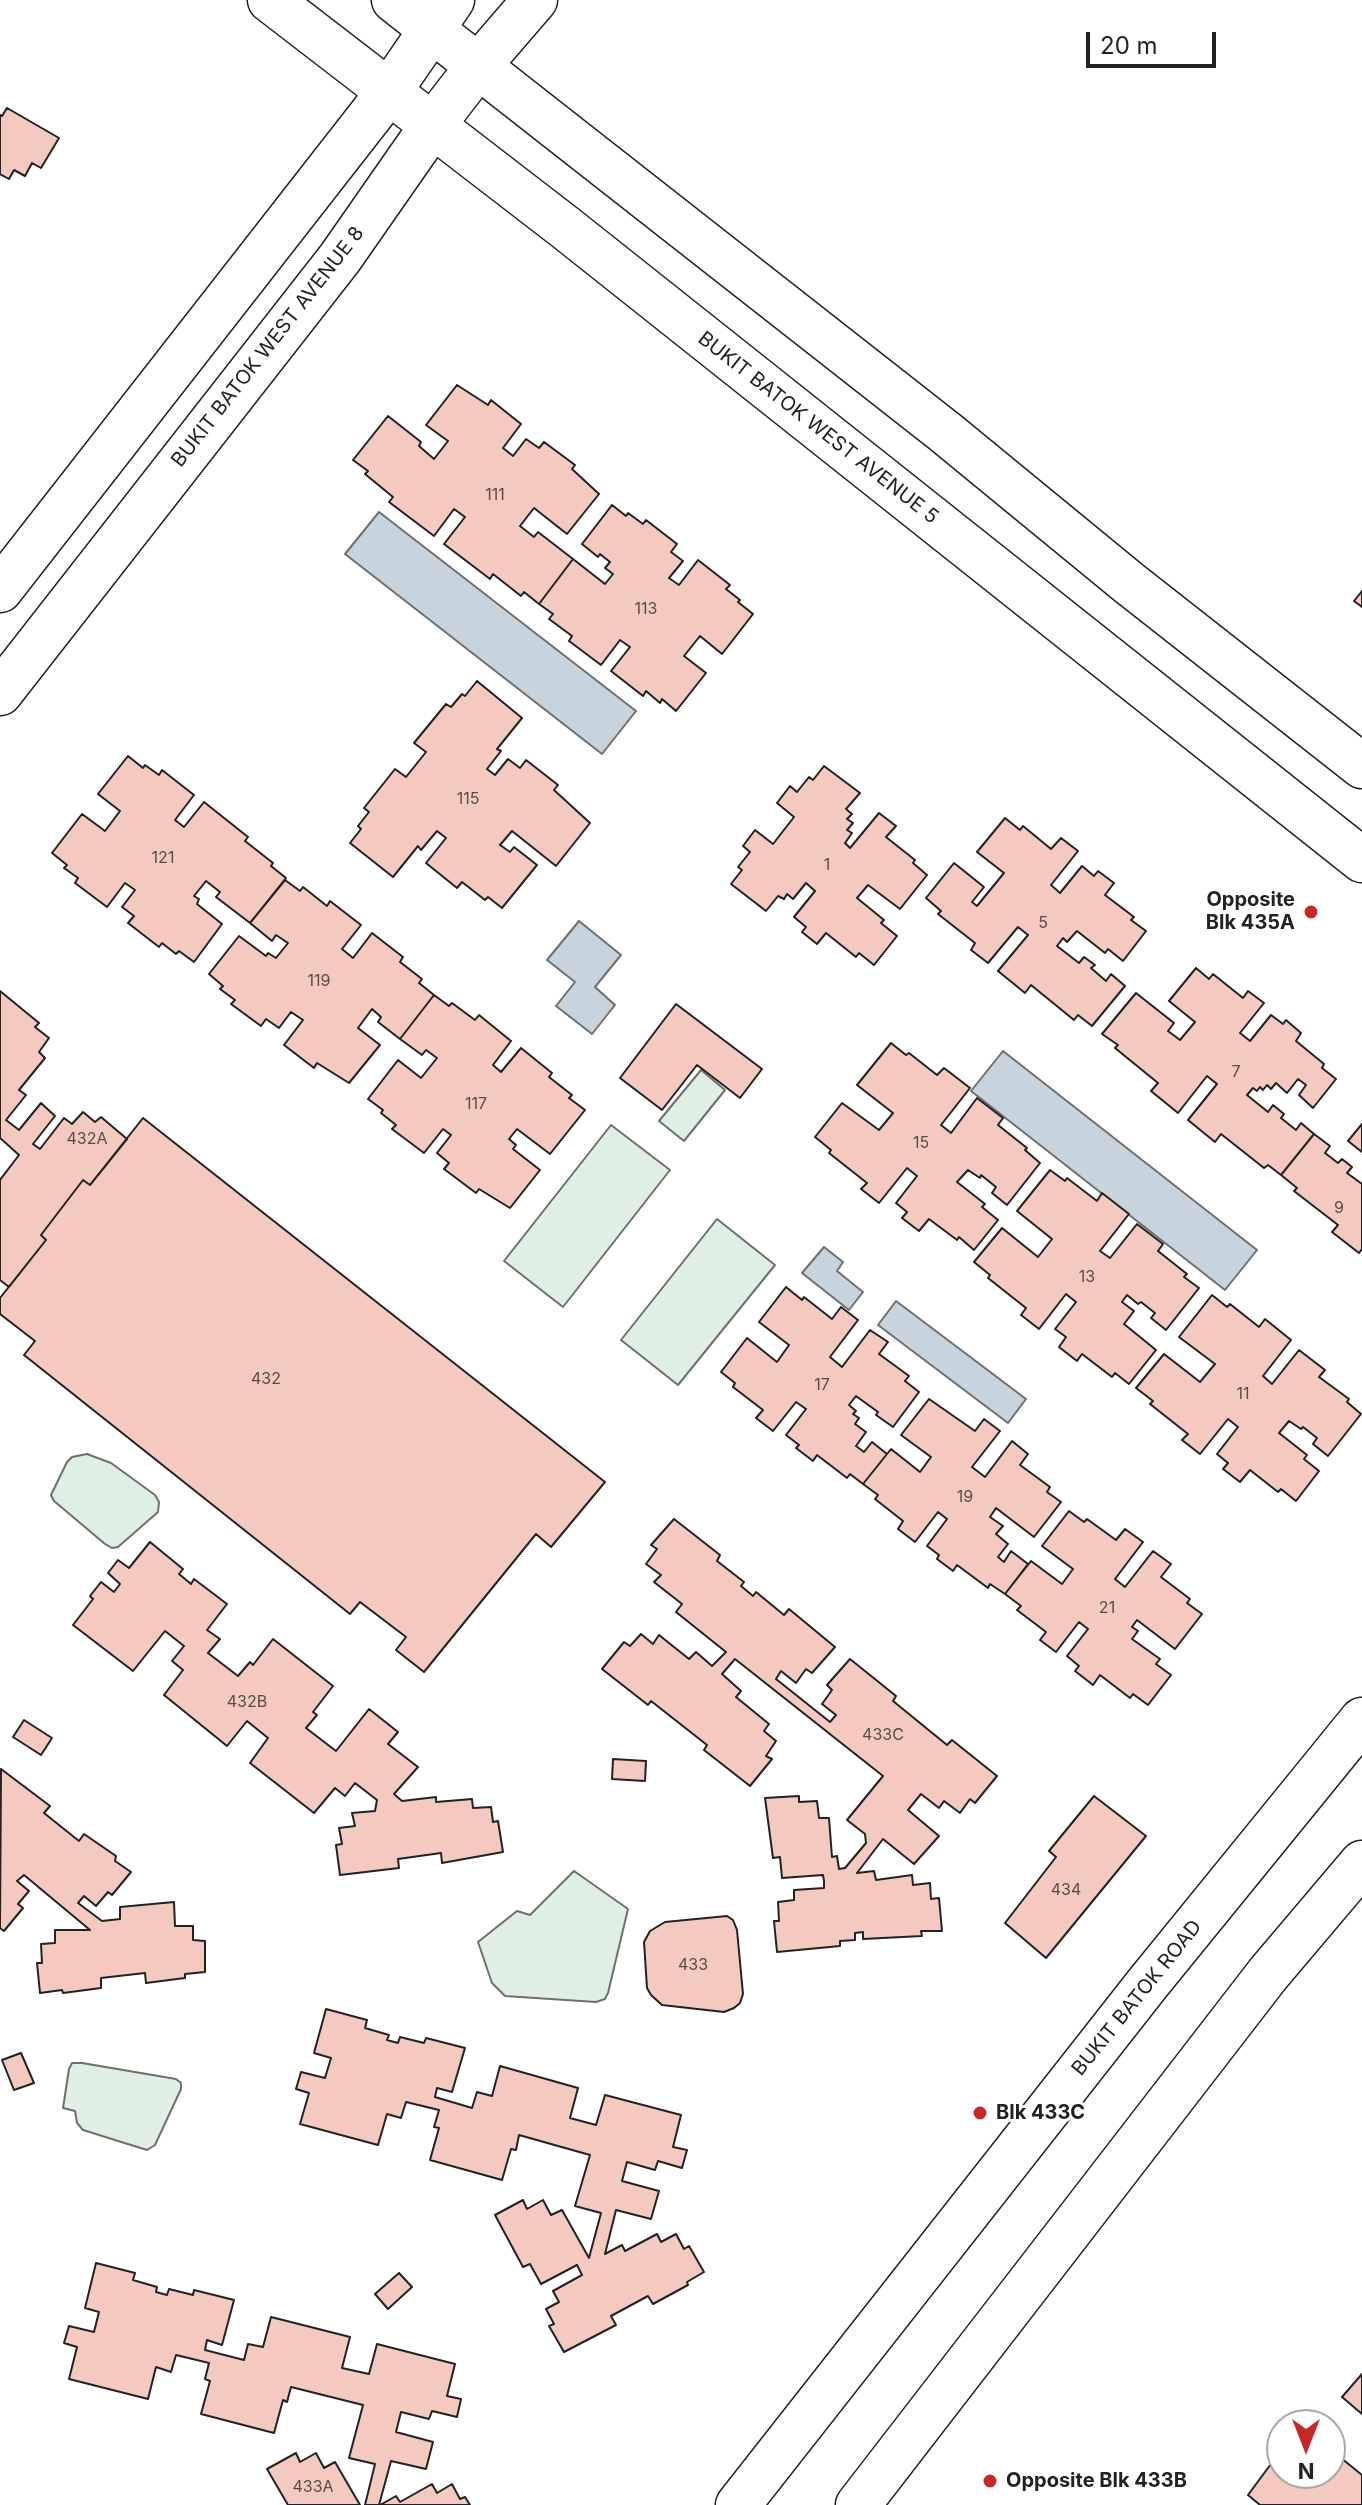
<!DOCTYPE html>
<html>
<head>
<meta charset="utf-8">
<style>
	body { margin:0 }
	#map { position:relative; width:1362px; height:2505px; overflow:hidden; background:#fff; font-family:Inter,sans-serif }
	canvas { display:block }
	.north { position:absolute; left:1266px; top:2409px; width:80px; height:80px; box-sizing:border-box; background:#fff; border:2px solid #a7a7a7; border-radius:50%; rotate:180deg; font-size:22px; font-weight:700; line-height:32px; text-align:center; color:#222 }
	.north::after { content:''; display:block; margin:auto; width:28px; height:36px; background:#c62828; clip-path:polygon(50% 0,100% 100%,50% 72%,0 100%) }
	.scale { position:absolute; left:1086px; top:32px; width:130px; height:36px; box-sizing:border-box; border:4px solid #222; border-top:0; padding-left:10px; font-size:24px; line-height:28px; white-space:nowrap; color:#222; -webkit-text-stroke:6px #fff; paint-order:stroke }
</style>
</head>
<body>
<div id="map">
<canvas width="1362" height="2505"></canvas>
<div class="north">N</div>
<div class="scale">20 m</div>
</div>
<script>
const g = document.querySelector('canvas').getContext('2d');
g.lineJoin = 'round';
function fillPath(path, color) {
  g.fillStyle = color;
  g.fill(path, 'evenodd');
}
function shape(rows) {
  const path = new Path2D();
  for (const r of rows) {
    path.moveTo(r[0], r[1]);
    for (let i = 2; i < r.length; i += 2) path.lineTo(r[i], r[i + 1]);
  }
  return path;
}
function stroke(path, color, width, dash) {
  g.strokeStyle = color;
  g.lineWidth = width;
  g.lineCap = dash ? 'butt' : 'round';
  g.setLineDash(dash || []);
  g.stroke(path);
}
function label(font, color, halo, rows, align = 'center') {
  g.font = font + ' Inter,sans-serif';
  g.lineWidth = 6;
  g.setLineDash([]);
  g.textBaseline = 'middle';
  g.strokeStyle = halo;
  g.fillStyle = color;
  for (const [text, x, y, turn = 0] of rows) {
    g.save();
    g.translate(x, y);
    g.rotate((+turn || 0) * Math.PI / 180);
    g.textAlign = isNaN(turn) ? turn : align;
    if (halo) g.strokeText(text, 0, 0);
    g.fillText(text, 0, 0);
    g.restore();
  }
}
const green = shape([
	[701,1070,725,1090,684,1141,659,1121,701,1070],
	[611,1125,670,1170,563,1307,504,1261,611,1125],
	[717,1219,775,1265,678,1385,621,1340,717,1219],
	[87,1454,111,1463,155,1495,159,1502,158,1512,118,1547,112,1548,105,1544,54,1501,51,1495,67,1462,72,1457,87,1454],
	[574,1871,628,1909,608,1993,605,1999,596,2002,505,1996,492,1983,478,1942,517,1911,530,1915,574,1871],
	[72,2063,82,2063,176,2079,181,2083,181,2089,155,2145,147,2150,83,2130,77,2123,75,2111,63,2108,69,2069,72,2063]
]);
fillPath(green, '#e0efe3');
stroke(green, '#6f6f6f', 2);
const water = shape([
	[379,512,636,711,602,754,345,554,379,512],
	[579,921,621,955,595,987,615,1005,592,1034,556,1006,575,982,547,960,579,921],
	[1003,1051,1257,1250,1225,1290,971,1091,1003,1051],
	[824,1247,843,1262,837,1271,863,1292,849,1310,802,1273,824,1247],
	[896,1301,1026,1399,1008,1423,878,1325,896,1301]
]);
fillPath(water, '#c7d3dd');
stroke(water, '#6f6f6f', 2);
const building = shape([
	[7,108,59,138,41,168,32,163,25,176,14,170,9,179,0,174,0,115,2,116,7,108],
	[457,385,488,405,491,400,521,424,503,448,513,456,526,439,539,448,544,442,575,465,572,469,599,494,567,534,534,508,520,526,534,537,538,532,573,559,539,604,524,592,521,596,493,574,490,579,444,544,465,517,454,509,434,536,389,502,393,497,365,474,368,471,353,460,388,416,421,442,419,446,434,459,448,441,426,425,457,385],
	[612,505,626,516,628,513,643,524,646,520,677,544,671,552,683,561,669,578,679,585,698,560,730,585,726,589,740,600,738,602,753,614,722,654,700,636,684,656,706,673,676,711,662,699,660,703,646,691,643,696,611,671,630,647,620,640,601,665,569,641,572,636,549,619,553,614,539,604,573,559,605,584,613,574,605,568,610,562,600,554,598,557,582,544,612,505],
	[1362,591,1362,607,1354,601,1362,591],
	[477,681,522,718,497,749,501,751,487,769,495,775,508,759,520,768,526,760,558,785,554,790,590,823,556,866,512,831,500,845,510,852,514,847,537,865,502,908,488,897,485,900,462,882,457,888,426,863,446,838,437,831,421,850,418,846,393,877,350,843,361,829,358,826,369,812,364,808,395,769,406,777,426,752,414,743,446,704,451,707,462,694,465,696,477,681],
	[128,756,143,768,145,765,159,775,162,770,194,795,175,820,184,827,204,802,248,837,245,841,273,863,271,866,286,878,250,923,216,897,220,892,206,881,194,896,199,899,197,904,222,924,194,962,179,951,176,954,162,943,159,947,128,923,134,916,122,907,135,890,125,883,107,907,75,883,78,878,64,868,67,865,52,853,82,814,105,831,120,811,98,794,128,756],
	[824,766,860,793,846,809,852,814,847,819,853,823,847,830,852,833,845,843,850,848,879,813,896,826,886,837,915,860,913,863,927,875,900,909,868,885,857,898,884,920,881,923,897,936,874,965,859,953,856,957,826,933,817,944,802,932,806,927,794,917,815,891,806,883,793,899,787,894,784,899,778,896,766,911,731,884,742,870,738,867,750,852,743,846,755,830,773,844,794,817,777,803,790,786,797,792,809,777,813,780,824,766],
	[1005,818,1020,830,1023,826,1051,849,1061,838,1078,851,1051,885,1060,893,1082,866,1094,876,1098,871,1114,883,1105,895,1134,917,1131,920,1146,931,1123,961,1108,949,1105,953,1077,931,1067,942,1063,938,1057,946,1079,963,1084,957,1095,965,1091,968,1106,981,1111,974,1125,986,1092,1026,1078,1015,1074,1020,1031,985,1025,993,998,971,1028,935,1018,927,988,963,971,950,975,943,938,914,941,911,926,898,954,863,984,887,972,902,977,906,1004,873,977,852,1005,818],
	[285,880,300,891,303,887,327,906,330,901,361,925,342,949,353,958,372,933,403,957,400,962,422,979,419,983,434,995,400,1039,378,1022,381,1017,372,1009,358,1028,380,1045,349,1083,317,1063,314,1068,284,1045,303,1020,291,1012,279,1028,266,1019,261,1026,231,1004,235,1000,220,989,223,986,209,974,239,936,266,956,268,953,276,958,288,943,276,935,272,941,250,923,285,880],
	[1196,968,1209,979,1213,974,1243,998,1248,991,1264,1003,1240,1033,1250,1041,1271,1015,1283,1024,1286,1020,1301,1033,1296,1041,1324,1064,1322,1068,1336,1079,1313,1108,1299,1095,1306,1085,1298,1079,1287,1093,1276,1083,1271,1089,1267,1085,1263,1090,1260,1087,1257,1091,1253,1088,1247,1095,1268,1112,1273,1105,1284,1114,1281,1118,1296,1130,1301,1123,1314,1134,1281,1175,1268,1165,1264,1168,1221,1134,1215,1142,1188,1120,1217,1084,1207,1076,1178,1113,1151,1091,1158,1083,1115,1048,1118,1045,1102,1034,1136,993,1174,1023,1168,1031,1180,1040,1195,1022,1169,1001,1196,968],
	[0,991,39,1023,35,1027,49,1038,39,1052,45,1058,19,1090,26,1095,6,1120,19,1130,41,1103,55,1116,33,1144,40,1149,64,1118,72,1124,83,1112,95,1122,101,1117,127,1139,90,1185,83,1180,41,1235,46,1240,9,1287,0,1280,0,1180,19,1155,0,1138,0,991],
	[434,995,449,1006,452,1003,475,1020,479,1015,511,1041,493,1065,501,1072,521,1048,552,1073,549,1077,572,1095,569,1098,585,1110,550,1154,517,1129,509,1139,516,1145,513,1149,540,1170,510,1208,479,1189,476,1193,444,1169,449,1163,437,1153,451,1135,443,1129,424,1153,392,1129,396,1125,381,1113,383,1110,368,1099,398,1060,421,1078,437,1058,426,1050,422,1055,400,1039,434,995],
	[676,1004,762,1069,740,1098,697,1065,662,1110,620,1078,676,1004],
	[891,1043,906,1055,909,1053,937,1075,944,1068,970,1088,941,1125,951,1133,977,1098,1003,1118,998,1125,1027,1148,1025,1150,1040,1163,1007,1205,992,1193,996,1187,981,1175,980,1178,968,1170,957,1182,985,1204,982,1207,998,1220,974,1250,959,1237,957,1240,929,1219,919,1231,902,1218,907,1212,896,1203,917,1176,907,1168,879,1203,861,1189,867,1183,829,1153,831,1150,815,1137,842,1103,879,1130,893,1113,857,1085,891,1043],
	[143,1118,605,1482,551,1547,536,1534,424,1672,396,1650,406,1637,360,1602,350,1614,24,1355,35,1341,0,1314,0,1298,46,1240,41,1235,83,1180,90,1185,143,1118],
	[1362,1124,1362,1152,1348,1141,1362,1124],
	[1314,1134,1330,1146,1325,1153,1338,1163,1342,1159,1352,1167,1347,1173,1362,1184,1362,1249,1359,1253,1332,1232,1338,1225,1294,1191,1297,1188,1281,1175,1314,1134],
	[1050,1170,1065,1181,1067,1178,1097,1201,1102,1193,1129,1214,1100,1251,1110,1258,1137,1224,1163,1244,1158,1251,1187,1274,1184,1277,1199,1288,1166,1330,1151,1318,1155,1313,1141,1302,1138,1304,1127,1295,1122,1302,1134,1311,1124,1324,1156,1350,1129,1384,1115,1373,1112,1377,1082,1354,1077,1361,1059,1347,1066,1337,1055,1329,1076,1302,1066,1294,1039,1329,1021,1315,1026,1308,988,1278,990,1275,974,1262,1002,1228,1038,1257,1052,1239,1017,1211,1050,1170],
	[786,1287,802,1300,804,1297,832,1319,841,1307,858,1320,830,1357,842,1367,870,1330,888,1342,879,1354,909,1376,905,1381,919,1392,893,1427,876,1415,878,1412,856,1396,849,1405,856,1411,853,1414,859,1418,855,1424,866,1432,856,1446,864,1452,872,1442,887,1454,863,1484,850,1474,847,1478,817,1455,813,1461,796,1448,799,1445,786,1435,806,1409,796,1402,773,1431,756,1418,763,1410,733,1387,735,1383,721,1372,747,1338,777,1362,789,1345,759,1322,786,1287],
	[1212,1295,1227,1307,1230,1304,1259,1327,1265,1319,1291,1340,1263,1376,1272,1384,1299,1350,1325,1370,1319,1377,1349,1399,1347,1402,1361,1414,1328,1456,1313,1444,1317,1438,1303,1427,1301,1429,1289,1421,1279,1433,1307,1455,1304,1459,1319,1471,1296,1501,1281,1489,1278,1492,1250,1470,1240,1482,1223,1469,1228,1463,1217,1454,1238,1427,1228,1419,1200,1454,1182,1440,1188,1434,1150,1404,1153,1401,1136,1388,1164,1354,1200,1382,1215,1364,1179,1337,1212,1295],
	[929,1399,975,1431,984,1419,1000,1431,972,1467,985,1477,1012,1441,1028,1454,1020,1465,1050,1487,1047,1492,1061,1502,1034,1537,996,1508,990,1517,1003,1526,996,1534,1008,1544,998,1557,1004,1562,1011,1551,1028,1564,1005,1594,990,1584,988,1588,957,1565,953,1571,937,1559,939,1555,927,1546,947,1519,938,1512,915,1542,898,1529,903,1521,875,1499,878,1495,863,1484,891,1449,920,1472,931,1457,901,1435,929,1399],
	[1069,1511,1084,1522,1087,1519,1116,1540,1125,1529,1143,1542,1115,1579,1125,1587,1153,1551,1171,1564,1161,1577,1190,1599,1187,1603,1202,1614,1175,1649,1137,1620,1132,1627,1138,1631,1132,1639,1160,1659,1156,1664,1171,1675,1148,1705,1133,1694,1130,1698,1100,1675,1093,1685,1075,1671,1079,1666,1067,1656,1088,1629,1079,1622,1056,1652,1040,1640,1046,1632,1017,1610,1021,1606,1005,1594,1031,1561,1062,1584,1073,1569,1042,1546,1069,1511],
	[674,1519,720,1555,717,1561,744,1582,741,1586,753,1596,756,1592,784,1615,789,1609,835,1647,812,1673,806,1669,796,1683,781,1671,776,1679,830,1722,836,1715,822,1704,832,1690,827,1685,850,1659,896,1696,893,1701,947,1745,952,1740,997,1776,975,1803,970,1799,960,1813,944,1801,939,1808,921,1794,908,1810,939,1836,914,1864,883,1839,857,1873,874,1871,876,1880,912,1875,913,1885,930,1883,931,1899,939,1898,942,1931,921,1931,922,1936,863,1939,863,1932,855,1933,855,1940,840,1941,840,1946,777,1952,774,1921,779,1921,778,1902,794,1900,794,1890,824,1888,824,1881,823,1875,782,1878,780,1857,773,1858,765,1798,799,1796,799,1802,817,1801,819,1818,829,1818,832,1857,837,1856,839,1869,845,1868,866,1843,865,1834,847,1820,883,1776,735,1659,722,1674,741,1691,736,1697,769,1724,764,1731,776,1741,766,1756,772,1759,750,1786,704,1750,707,1745,651,1701,648,1705,602,1669,624,1642,630,1646,641,1634,653,1644,659,1635,689,1659,696,1652,712,1666,726,1652,676,1612,682,1604,654,1582,661,1575,646,1564,657,1549,651,1545,674,1519],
	[150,1542,183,1569,179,1574,191,1584,194,1579,227,1604,207,1630,220,1639,208,1653,238,1676,250,1662,253,1665,273,1639,333,1686,313,1712,317,1715,306,1728,336,1751,369,1709,398,1732,388,1744,418,1767,394,1794,402,1801,436,1797,436,1802,472,1799,473,1808,491,1807,493,1822,498,1821,503,1852,442,1863,441,1853,398,1859,399,1868,340,1875,336,1845,342,1844,339,1828,355,1826,352,1813,375,1811,377,1800,355,1783,345,1796,335,1788,314,1813,250,1763,268,1738,247,1721,227,1746,164,1695,183,1670,172,1661,184,1646,165,1631,133,1671,73,1625,93,1599,90,1596,101,1582,114,1592,120,1584,108,1573,118,1560,129,1568,150,1542],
	[24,1720,52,1738,41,1755,13,1737,24,1720],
	[613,1759,646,1761,645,1781,612,1779,613,1759],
	[1,1769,50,1806,44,1813,79,1841,84,1834,116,1856,115,1861,131,1872,112,1895,108,1892,96,1906,84,1896,78,1903,102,1921,120,1919,120,1907,174,1902,175,1926,193,1926,193,1940,205,1941,205,1972,185,1974,185,1978,146,1983,145,1973,101,1978,101,1988,63,1993,62,1990,40,1993,37,1963,42,1963,41,1944,55,1943,55,1930,90,1930,24,1875,17,1881,29,1891,18,1904,23,1908,4,1931,0,1928,1,1769],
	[1094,1796,1146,1836,1046,1958,1005,1923,1056,1857,1049,1851,1094,1796],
	[727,1916,733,1920,737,1930,743,1994,740,2003,734,2008,724,2012,662,2005,651,1995,647,1988,644,1942,650,1931,665,1922,727,1916],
	[326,2009,367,2020,365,2028,389,2035,387,2040,398,2043,400,2037,424,2043,426,2038,465,2048,452,2092,437,2088,435,2097,472,2108,477,2092,492,2096,500,2066,578,2088,570,2118,596,2125,605,2095,681,2115,673,2147,687,2150,682,2168,658,2161,655,2170,627,2162,622,2181,659,2191,651,2219,616,2210,605,2254,622,2245,625,2251,657,2234,661,2242,676,2234,684,2249,689,2246,704,2272,687,2282,688,2285,653,2304,648,2296,611,2316,616,2325,564,2352,549,2326,554,2324,546,2309,559,2302,553,2291,582,2275,577,2265,541,2284,530,2264,523,2267,495,2215,523,2200,527,2209,543,2200,551,2215,562,2210,589,2258,601,2213,575,2206,590,2155,519,2135,516,2150,511,2149,502,2180,430,2160,439,2128,434,2127,439,2110,406,2102,401,2118,387,2114,378,2145,300,2124,309,2093,296,2089,301,2072,325,2078,331,2058,314,2053,326,2009],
	[21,2053,34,2083,14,2090,2,2060,21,2053],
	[96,2263,135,2273,133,2280,157,2287,156,2292,167,2295,169,2289,193,2295,194,2290,234,2300,222,2345,207,2340,205,2350,244,2360,248,2344,263,2347,271,2317,350,2337,342,2368,369,2374,377,2344,455,2364,447,2396,461,2399,457,2417,432,2411,429,2419,401,2412,396,2432,433,2442,426,2469,391,2461,379,2505,365,2505,375,2464,349,2458,363,2405,291,2387,287,2402,283,2400,274,2433,201,2414,210,2381,205,2379,209,2363,176,2355,171,2372,156,2367,148,2399,69,2379,77,2347,64,2343,69,2326,94,2332,99,2312,85,2308,96,2263],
	[399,2273,412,2287,388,2309,375,2294,399,2273],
	[1362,2374,1362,2414,1342,2397,1362,2374],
	[1282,2449,1282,2473,1330,2473,1330,2449,1362,2475,1362,2505,1260,2505,1248,2495,1282,2449],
	[296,2453,300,2462,316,2453,324,2468,335,2462,360,2505,288,2505,267,2469,296,2453],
	[432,2484,437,2493,452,2484,460,2499,465,2497,470,2505,380,2505,396,2496,400,2502,432,2484]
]);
fillPath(building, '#f3c9c0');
stroke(building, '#222', 2);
const minor = shape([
	[270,0,566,228,1362,860],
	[394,0,945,432,1129,583,1362,766],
	[0,590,388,93,452,0],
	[0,693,340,258,432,126,479,65,535,0]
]);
const major = shape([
	[738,2505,1148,1983,1362,1720],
	[858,2505,1268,1974,1362,1863]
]);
stroke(minor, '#222', 47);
stroke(major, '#222', 47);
stroke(minor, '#fff', 44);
stroke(major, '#fff', 44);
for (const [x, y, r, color] of [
	[1311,912,8,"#c62828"],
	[980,2113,8,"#c62828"],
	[990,2481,8,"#c62828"]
]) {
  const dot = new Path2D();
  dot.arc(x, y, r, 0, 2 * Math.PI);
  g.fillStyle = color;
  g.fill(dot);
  stroke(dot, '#fff', 3);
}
label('16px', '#564c4a', null, [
	["111",495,495],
	["113",646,609],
	["115",468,799],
	["121",163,858],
	["1",827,865],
	["5",1043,923],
	["119",319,981],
	["7",1236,1072],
	["117",476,1104],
	["432A",87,1139],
	["15",921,1143],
	["9",1339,1208],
	["13",1087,1277],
	["432",266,1379],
	["17",822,1385],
	["11",1243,1394],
	["19",965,1497],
	["21",1107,1608],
	["432B",247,1702],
	["433C",883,1735],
	["434",1066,1890],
	["433",693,1965],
	["433A",313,2487]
]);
label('20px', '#222', '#fff', [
	["BUKIT BATOK WEST AVENUE 8",268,347,-52],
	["BUKIT BATOK WEST AVENUE 5",818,428,38],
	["BUKIT BATOK ROAD",1137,1998,-51]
]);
label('bold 20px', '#222', '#fff', [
	["Opposite",1295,900,"right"],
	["Blk 435A",1295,923,"right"],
	["Blk 433C",996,2113],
	["Opposite Blk 433B",1006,2481]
], 'left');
</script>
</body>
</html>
